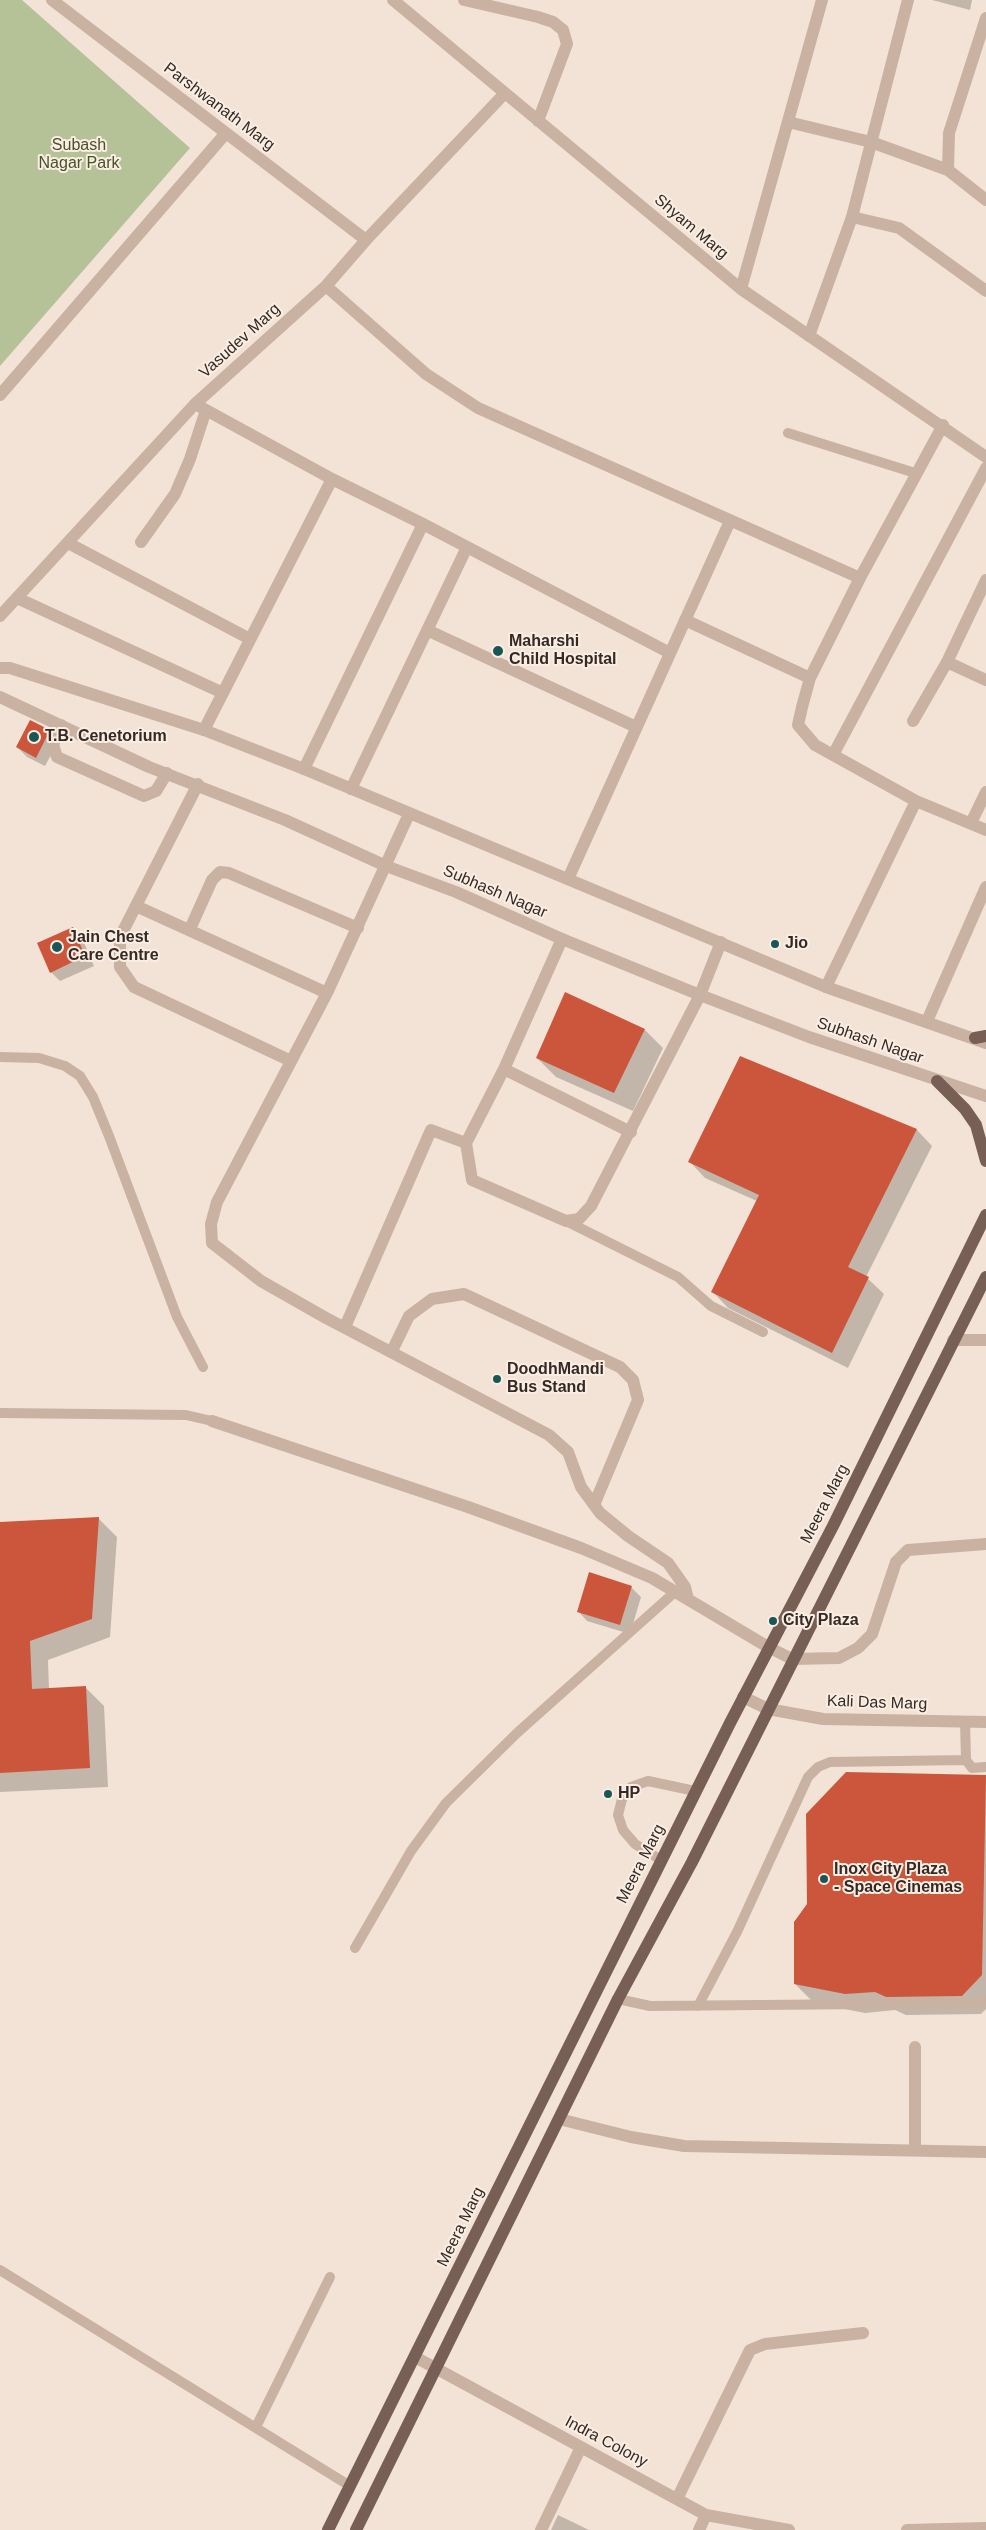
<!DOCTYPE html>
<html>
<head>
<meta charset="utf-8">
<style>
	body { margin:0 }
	canvas { display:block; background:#f2e3d6 }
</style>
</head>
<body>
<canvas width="986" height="2530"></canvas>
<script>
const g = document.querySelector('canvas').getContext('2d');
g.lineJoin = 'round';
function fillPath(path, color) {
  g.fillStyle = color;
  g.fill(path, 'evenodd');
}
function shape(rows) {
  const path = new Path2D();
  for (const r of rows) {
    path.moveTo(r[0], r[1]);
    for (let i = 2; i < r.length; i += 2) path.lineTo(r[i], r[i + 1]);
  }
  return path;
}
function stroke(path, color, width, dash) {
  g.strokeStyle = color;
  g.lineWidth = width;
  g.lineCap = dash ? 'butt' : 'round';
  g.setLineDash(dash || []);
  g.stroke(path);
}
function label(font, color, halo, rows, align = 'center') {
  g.font = font + ' Arial,sans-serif';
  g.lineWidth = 4;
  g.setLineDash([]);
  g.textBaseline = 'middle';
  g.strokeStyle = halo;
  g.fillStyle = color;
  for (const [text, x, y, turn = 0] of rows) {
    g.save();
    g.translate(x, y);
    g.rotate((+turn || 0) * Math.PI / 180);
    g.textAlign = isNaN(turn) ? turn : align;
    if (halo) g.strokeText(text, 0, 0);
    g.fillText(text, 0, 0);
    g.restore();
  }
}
fillPath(shape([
	[0,0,22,0,190,148,0,366]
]), '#b5c196');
fillPath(shape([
	[932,0,972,0,970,10],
	[50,731,59,740,45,766,27,757,17,747],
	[72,929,82,938,94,966,60,981,51,972],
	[645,1030,663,1048,633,1111,556,1077,537,1058],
	[741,1057,917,1130,932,1146,866,1277,884,1294,848,1368,728,1308,713,1292,757,1201,705,1178,690,1162],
	[98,1518,117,1537,110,1637,48,1660,49,1689,85,1687,104,1706,108,1787,0,1792,0,1523],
	[590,1574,632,1588,641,1597,630,1634,587,1621,578,1611],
	[847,1774,986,1776,986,2009,981,2014,906,2015,895,2010,865,2013,814,2003,795,1984,808,1904],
	[558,2515,589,2530,551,2530]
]), '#0003');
fillPath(shape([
	[30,720,50,730,36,758,16,747],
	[73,927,85,956,50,973,37,943],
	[565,992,645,1029,614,1093,536,1058],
	[740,1056,917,1129,848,1267,869,1277,832,1353,711,1292,759,1195,688,1162],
	[99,1517,92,1619,30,1641,32,1689,86,1686,90,1768,0,1773,0,1522],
	[589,1572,632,1586,620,1625,577,1612],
	[846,1772,986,1775,982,1975,962,1996,886,1997,875,1992,845,1994,794,1984,794,1922,807,1904,806,1814]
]), '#cc563b');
stroke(shape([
	[788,433,915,473],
	[0,1057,39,1058,65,1066,80,1076,93,1097,109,1136,177,1317,203,1367],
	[566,1221,678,1277,711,1306,763,1332],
	[0,1413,186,1415,212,1421],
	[965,1721,966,1760,972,1768,986,1767],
	[661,1860,635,1844,623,1830,618,1815,622,1799,631,1787,648,1781,695,1791],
	[355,1948,411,1851,446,1803,517,1733,676,1591],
	[618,1999,650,2006,981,2003,986,2001],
	[698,2006,737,1932,808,1777,818,1767,830,1762,966,1760],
	[0,2270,350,2486],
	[256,2427,330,2277]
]), '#cab2a2', 10);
stroke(shape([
	[52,0,366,240],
	[393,0,741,289,986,457],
	[464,0,538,17,553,22,563,30,567,44,538,121],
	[986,18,949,133,948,170,986,200],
	[788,122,871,142,948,170],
	[852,217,899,228,986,291],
	[326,286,426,374,478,408,860,578],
	[741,289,822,0],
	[809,336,852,217,908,0],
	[0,395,226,133],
	[195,404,332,479,423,524,670,653],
	[141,542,175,494,190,459,206,410],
	[68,543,250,639],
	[986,580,947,662,986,680],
	[17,598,223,693],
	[0,616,195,404,326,286,366,240,505,93],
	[685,620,810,678],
	[427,630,636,727],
	[913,721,947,662],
	[61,725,53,745,57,757,144,796,156,791,167,773],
	[204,730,332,479],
	[833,755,986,468],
	[304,769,423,524],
	[198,784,120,937,120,967,134,987,291,1061],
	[351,789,467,547],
	[916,801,986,830],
	[409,814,327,993,217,1202,211,1224,212,1243,261,1281,326,1318,549,1435,568,1452,581,1487,600,1513,628,1536,668,1563,685,1587,688,1599],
	[971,823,986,792],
	[568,879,730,521],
	[136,906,327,993],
	[190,929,212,880,220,872,229,873,358,928],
	[562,939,504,1069,466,1143,472,1180,566,1221,579,1219,591,1206,700,995,721,942],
	[826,987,916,801,815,745,798,725,802,707,810,678,860,578,943,425],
	[927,1021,986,887],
	[504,1069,631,1132],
	[345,1327,431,1130,466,1143],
	[953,1340,986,1340],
	[392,1351,409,1316,432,1299,464,1294,620,1367,633,1380,638,1400,594,1505],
	[212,1421,468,1507,581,1548,652,1578,768,1647,792,1659,839,1658,858,1648,872,1634,896,1562,908,1550,986,1544],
	[743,1697,768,1709,823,1719,986,1722],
	[559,2119,631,2137,684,2146,986,2152],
	[915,2150,915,2047],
	[415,2357,706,2515,789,2530],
	[677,2499,750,2350,765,2344,863,2333],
	[541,2530,581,2447],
	[699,2530,706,2515],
	[907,2530,986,2528]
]), '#cab2a2', 12);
stroke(shape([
	[0,668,10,668,204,730,304,769,826,987,986,1043],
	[0,697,149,767,285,820,386,866,456,892,562,939,700,995,809,1037,986,1096]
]), '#cab2a2', 12);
stroke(shape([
	[975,1038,986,1036],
	[937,1081,965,1109,976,1125,986,1161],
	[328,2530,730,1723,833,1526,986,1215],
	[356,2530,618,1999,692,1862,986,1277]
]), '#775f55', 12);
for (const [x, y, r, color] of [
	[498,651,6,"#195757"],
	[34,737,6,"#195757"],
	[775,944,5,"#195757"],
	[57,947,6,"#195757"],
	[497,1379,5,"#195757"],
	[773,1621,5,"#195757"],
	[608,1794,5,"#195757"],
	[824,1879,5,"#195757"]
]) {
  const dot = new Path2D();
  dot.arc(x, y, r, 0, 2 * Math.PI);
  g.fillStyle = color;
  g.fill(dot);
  stroke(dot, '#faeee3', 2);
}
label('16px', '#342925', '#faeee3', [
	["Parshwanath Marg",219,107,37],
	["Shyam Marg",691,227,40],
	["Vasudev Marg",240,341,-42],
	["Subhash Nagar",495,892,23],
	["Subhash Nagar",870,1041,19],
	["Meera Marg",825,1504,-63],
	["Kali Das Marg",877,1703,2],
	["Meera Marg",641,1864,-63],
	["Meera Marg",461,2227,-64],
	["Indra Colony",606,2442,28]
]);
label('16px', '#465328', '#faeee3', [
	["Subash",79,146],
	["Nagar Park",79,164]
]);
label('bold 16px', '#342925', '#faeee3', [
	["Maharshi",509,642],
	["Child Hospital",509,660],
	["T.B. Cenetorium",45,737],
	["Jain Chest",68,938],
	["Care Centre",68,956],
	["Jio",785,944],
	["DoodhMandi",507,1370],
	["Bus Stand",507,1388],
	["City Plaza",783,1621],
	["HP",618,1794],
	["Inox City Plaza",834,1870],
	["- Space Cinemas",834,1888]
], 'left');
</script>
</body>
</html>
